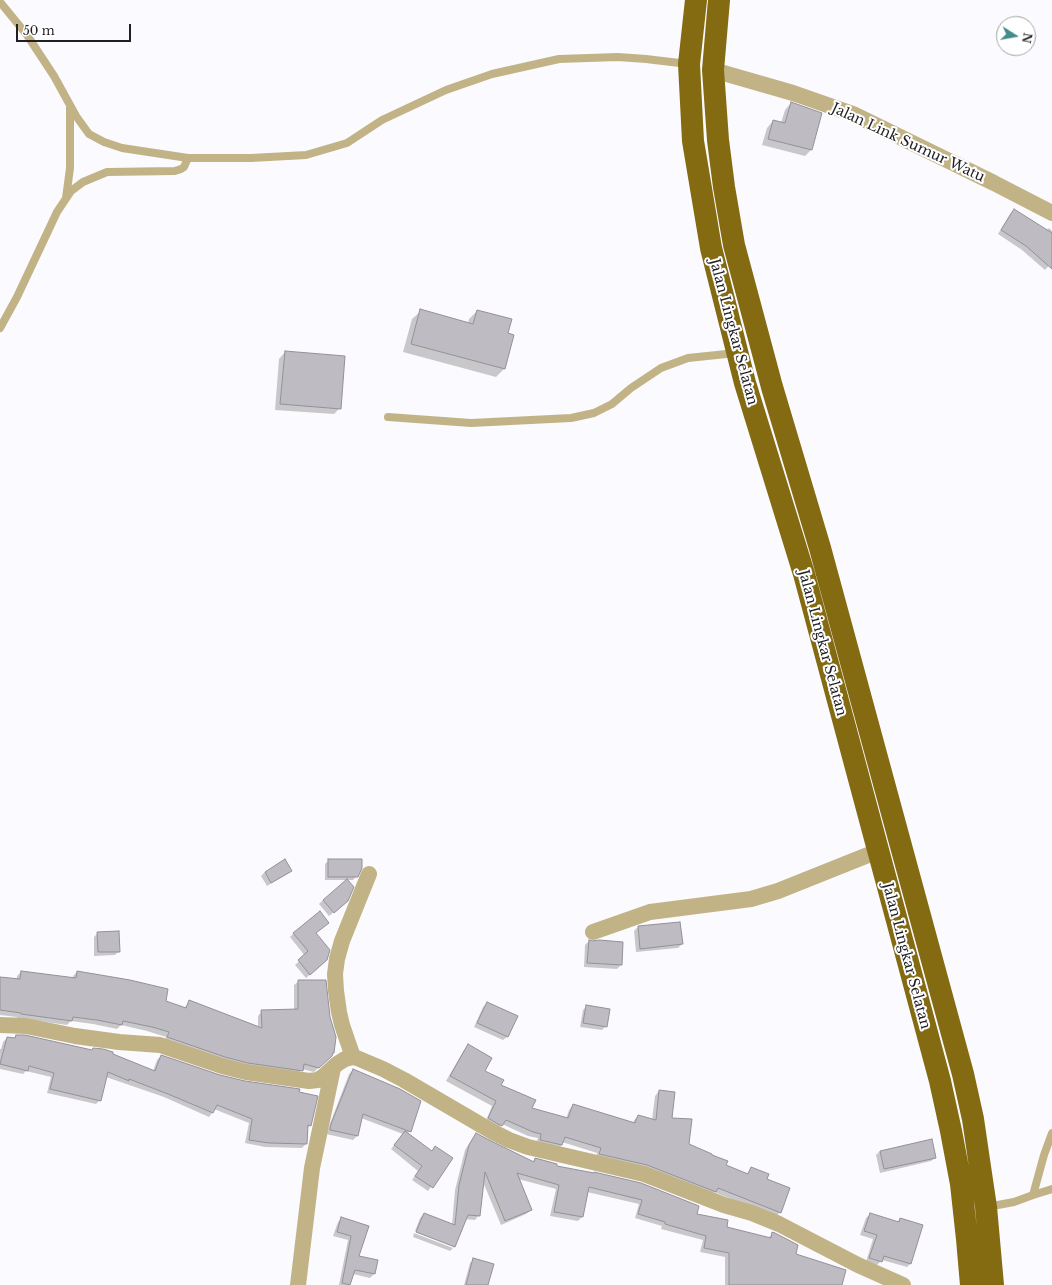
<!DOCTYPE html>
<html>
<head>
<meta charset="utf-8">
<style>
	body { margin:0 }
	#map { position:relative; width:1052px; height:1285px; overflow:hidden; background:#fbfafe; font-family:"Libre Baskerville",serif }
	canvas { display:block }
	.north { position:absolute; left:996px; top:16px; width:40px; height:40px; box-sizing:border-box; background:#fff; border:1px solid #a5a5a6; border-radius:50%; rotate:101deg; font-size:11px; font-weight:700; line-height:16px; text-align:center; color:#1f1e21 }
	.north::after { content:''; display:block; margin:auto; width:14px; height:18px; background:#448c8b; clip-path:polygon(50% 0,100% 100%,50% 72%,0 100%) }
	.scale { position:absolute; left:16px; top:24px; width:115px; height:18px; box-sizing:border-box; border:2px solid #1f1e21; border-top:0; padding-left:5px; font-size:12px; line-height:14px; white-space:nowrap; color:#1f1e21; -webkit-text-stroke:3px #fff; paint-order:stroke }
</style>
</head>
<body>
<div id="map">
<canvas width="1052" height="1285"></canvas>
<div class="north">N</div>
<div class="scale">50 m</div>
</div>
<script>
const g = document.querySelector('canvas').getContext('2d');
g.lineJoin = 'round';
function fillPath(path, color) {
  g.fillStyle = color;
  g.fill(path, 'evenodd');
}
function shape(rows) {
  const path = new Path2D();
  for (const r of rows) {
    path.moveTo(r[0], r[1]);
    for (let i = 2; i < r.length; i += 2) path.lineTo(r[i], r[i + 1]);
  }
  return path;
}
function stroke(path, color, width, dash) {
  g.strokeStyle = color;
  g.lineWidth = width;
  g.lineCap = dash ? 'butt' : 'round';
  g.setLineDash(dash || []);
  g.stroke(path);
}
function label(font, color, halo, rows, align = 'center') {
  g.font = font + ' "Libre Baskerville",serif';
  g.lineWidth = 4;
  g.setLineDash([]);
  g.textBaseline = 'middle';
  g.strokeStyle = halo;
  g.fillStyle = color;
  for (const [text, x, y, turn = 0] of rows) {
    g.save();
    g.translate(x, y);
    g.rotate((+turn || 0) * Math.PI / 180);
    g.textAlign = isNaN(turn) ? turn : align;
    if (halo) g.strokeText(text, 0, 0);
    g.fillText(text, 0, 0);
    g.restore();
  }
}
fillPath(shape([
	[791,103,821,114,811,150,805,156,762,145,767,128,773,121,781,123,785,110],
	[1014,210,1046,231,1049,228,1052,231,1052,262,1045,270,1022,250,998,234,1010,214],
	[421,311,468,323,469,319,477,311,507,333,504,369,496,377,403,352,412,319],
	[285,352,340,408,334,414,275,410,279,359],
	[285,860,291,870,287,874,267,886,261,876,265,872],
	[329,860,357,876,353,880,325,880,325,864],
	[323,900,343,905,329,916,319,904],
	[638,927,682,944,678,948,636,952,634,931],
	[98,933,119,951,115,955,94,956,94,937],
	[294,933,315,933,322,964,306,978,295,965,305,956,290,937],
	[589,941,621,965,617,969,584,967,585,945],
	[21,972,73,979,73,976,77,972,184,1008,190,1002,258,1027,258,1016,262,1011,294,1011,294,985,299,981,326,1060,314,1072,302,1069,298,1074,243,1067,164,1042,166,1037,147,1031,121,1025,117,1029,93,1024,71,1021,67,1025,17,1018,17,1017,0,1015,0,978,17,980,17,976],
	[487,1003,507,1037,503,1040,474,1027,483,1007],
	[587,1006,606,1026,602,1030,580,1027,583,1010],
	[16,1036,91,1051,93,1049,112,1054,153,1071,157,1060,161,1056,310,1125,307,1129,306,1144,302,1148,265,1147,245,1143,249,1123,214,1109,212,1113,209,1117,164,1097,106,1077,100,1100,96,1104,47,1093,51,1077,26,1071,23,1074,0,1069,0,1049,1,1049,3,1042,7,1038,13,1039],
	[468,1046,484,1071,500,1085,531,1109,566,1119,569,1110,573,1105,633,1123,634,1120,638,1116,652,1120,655,1096,659,1091,671,1119,688,1145,725,1166,746,1175,751,1168,766,1180,780,1212,776,1217,714,1192,711,1196,596,1158,597,1153,562,1142,562,1145,557,1149,536,1144,538,1138,528,1136,502,1124,497,1130,485,1123,492,1106,446,1081,464,1050],
	[353,1070,410,1131,407,1134,431,1152,452,1158,428,1191,412,1180,418,1171,391,1149,403,1134,361,1118,357,1136,353,1140,326,1134,349,1074],
	[476,1134,532,1162,535,1159,695,1215,726,1227,768,1238,773,1233,795,1255,841,1285,725,1285,725,1257,700,1252,703,1240,661,1229,662,1226,635,1218,639,1204,587,1192,582,1217,578,1221,550,1216,556,1189,518,1179,531,1210,526,1214,501,1225,483,1182,479,1215,475,1220,465,1219,453,1248,453,1246,415,1231,420,1218,424,1214,452,1225,455,1190,465,1150,472,1139],
	[880,1151,935,1158,931,1161,880,1173,876,1155],
	[870,1214,896,1223,900,1219,910,1264,907,1267,882,1260,877,1265,866,1262,873,1239,860,1235,866,1218],
	[342,1218,368,1226,358,1257,376,1260,374,1274,370,1278,353,1274,349,1285,339,1285,348,1240,333,1236,338,1222],
	[414,1233,453,1248,450,1251,413,1237],
	[474,1259,487,1285,464,1285,470,1263]
]), '#0003');
const building = shape([
	[791,102,822,113,812,150,768,139,773,120,785,123,791,102],
	[1014,209,1052,233,1052,269,1026,246,1001,230,1014,209],
	[420,309,473,324,477,310,512,319,508,333,514,335,505,369,411,344,420,309],
	[285,351,345,356,341,409,280,404,285,351],
	[285,859,292,871,271,883,265,872,285,859],
	[328,859,362,859,362,868,358,877,328,877,328,859],
	[347,879,354,887,348,901,334,913,323,900,347,879],
	[320,911,329,923,316,933,330,950,327,960,310,975,298,960,308,951,293,933,320,911],
	[680,922,683,944,640,949,638,926,680,922],
	[119,931,120,952,98,952,97,932,119,931],
	[589,940,592,941,599,940,623,942,622,965,587,963,589,940],
	[21,971,76,978,77,971,130,980,168,989,166,1001,186,1008,189,1000,262,1028,261,1010,298,1009,298,980,326,980,330,1017,336,1037,334,1053,333,1053,332,1056,319,1068,304,1064,303,1071,248,1063,225,1057,167,1037,169,1032,152,1027,123,1021,122,1025,97,1020,73,1017,72,1021,21,1014,21,1013,0,1010,0,977,20,979,21,971],
	[487,1002,518,1016,508,1037,477,1023,487,1002],
	[586,1005,610,1009,607,1027,583,1023,586,1005],
	[16,1035,25,1035,92,1050,93,1048,103,1049,113,1052,113,1054,155,1071,161,1055,220,1075,245,1081,300,1089,299,1092,318,1096,311,1126,308,1125,307,1144,269,1143,249,1140,252,1119,217,1105,213,1113,168,1094,129,1079,129,1081,108,1072,101,1101,50,1089,54,1073,29,1066,28,1071,0,1064,7,1037,15,1038,16,1035],
	[468,1044,492,1058,485,1071,504,1080,501,1085,536,1100,532,1108,568,1118,573,1104,635,1123,638,1115,656,1120,659,1090,675,1092,672,1118,692,1119,689,1144,712,1154,712,1155,728,1161,726,1165,748,1174,751,1167,769,1174,767,1179,790,1188,781,1213,718,1188,716,1192,647,1165,599,1154,601,1148,565,1137,562,1145,540,1140,541,1134,533,1132,506,1120,502,1126,498,1124,488,1118,496,1101,450,1076,468,1044],
	[353,1069,400,1089,421,1101,411,1132,363,1114,358,1136,330,1130,331,1124,353,1069],
	[405,1131,432,1151,435,1146,453,1158,433,1188,415,1176,422,1166,394,1145,405,1131],
	[476,1133,489,1140,534,1162,535,1158,557,1164,557,1166,594,1173,594,1172,641,1183,699,1206,697,1214,728,1220,727,1227,771,1238,772,1232,775,1233,798,1245,796,1254,846,1270,842,1285,729,1285,729,1253,704,1248,706,1236,665,1224,665,1222,638,1214,642,1200,589,1187,583,1217,554,1212,559,1185,517,1173,532,1210,505,1221,485,1172,480,1216,468,1215,455,1247,416,1232,424,1213,455,1225,459,1185,469,1145,476,1133],
	[932,1139,936,1158,884,1169,880,1151,932,1139],
	[870,1213,899,1222,900,1218,923,1225,911,1264,884,1256,882,1262,869,1258,877,1235,864,1231,870,1213],
	[341,1217,369,1226,359,1256,378,1260,375,1274,355,1270,350,1285,342,1283,351,1236,337,1232,341,1217],
	[473,1258,494,1264,488,1285,466,1285,473,1258]
]);
fillPath(building, '#bebbc2');
stroke(building, '#939197', 1);
stroke(shape([
	[0,2,27,35,54,76,76,116,89,134,104,142,122,148,188,158,251,158,306,155,347,143,382,120,446,90,492,74,559,59,618,57,646,59,688,64],
	[66,198,70,168,70,108],
	[0,328,17,297,57,212,71,191,83,182,107,172,175,171,181,169,184,167,188,158],
	[388,417,471,423,571,418,594,413,612,404,631,388,661,368,688,358,736,353],
	[1033,1195,1052,1189],
	[987,1207,1014,1202,1033,1195,1044,1155,1052,1133]
]), '#c2b386', 8);
stroke(shape([
	[713,70,793,93,853,114,994,183,1052,213],
	[593,932,650,912,751,899,778,891,878,851],
	[0,1025,26,1026,75,1036,119,1042,160,1045,222,1066,246,1072,309,1081,318,1080,324,1076,337,1064,345,1059,353,1057,357,1058,383,1069,404,1080,493,1132,509,1140,528,1147,644,1174,724,1205,752,1213,779,1224,858,1265,903,1285],
	[353,1057,342,1025,339,1012,336,991,335,974,337,959,342,941,369,874],
	[298,1285,312,1168,333,1068]
]), '#c2b386', 16);
stroke(shape([
	[696,0,689,64,693,141,711,248,745,383,804,574,940,1081,951,1131,961,1184,967,1239,971,1285],
	[719,0,713,70,718,140,724,187,734,245,772,387,820,548,963,1074,973,1119,979,1160,986,1207,993,1285]
]), '#846b12', 22);
label('14px', '#1f1e21', '#fff', [
	["Jalan Link Sumur Watu",908,143,25],
	["Jalan Lingkar Selatan",733,332,75],
	["Jalan Lingkar Selatan",822,643,75],
	["Jalan Lingkar Selatan",906,956,75]
]);
</script>
</body>
</html>
